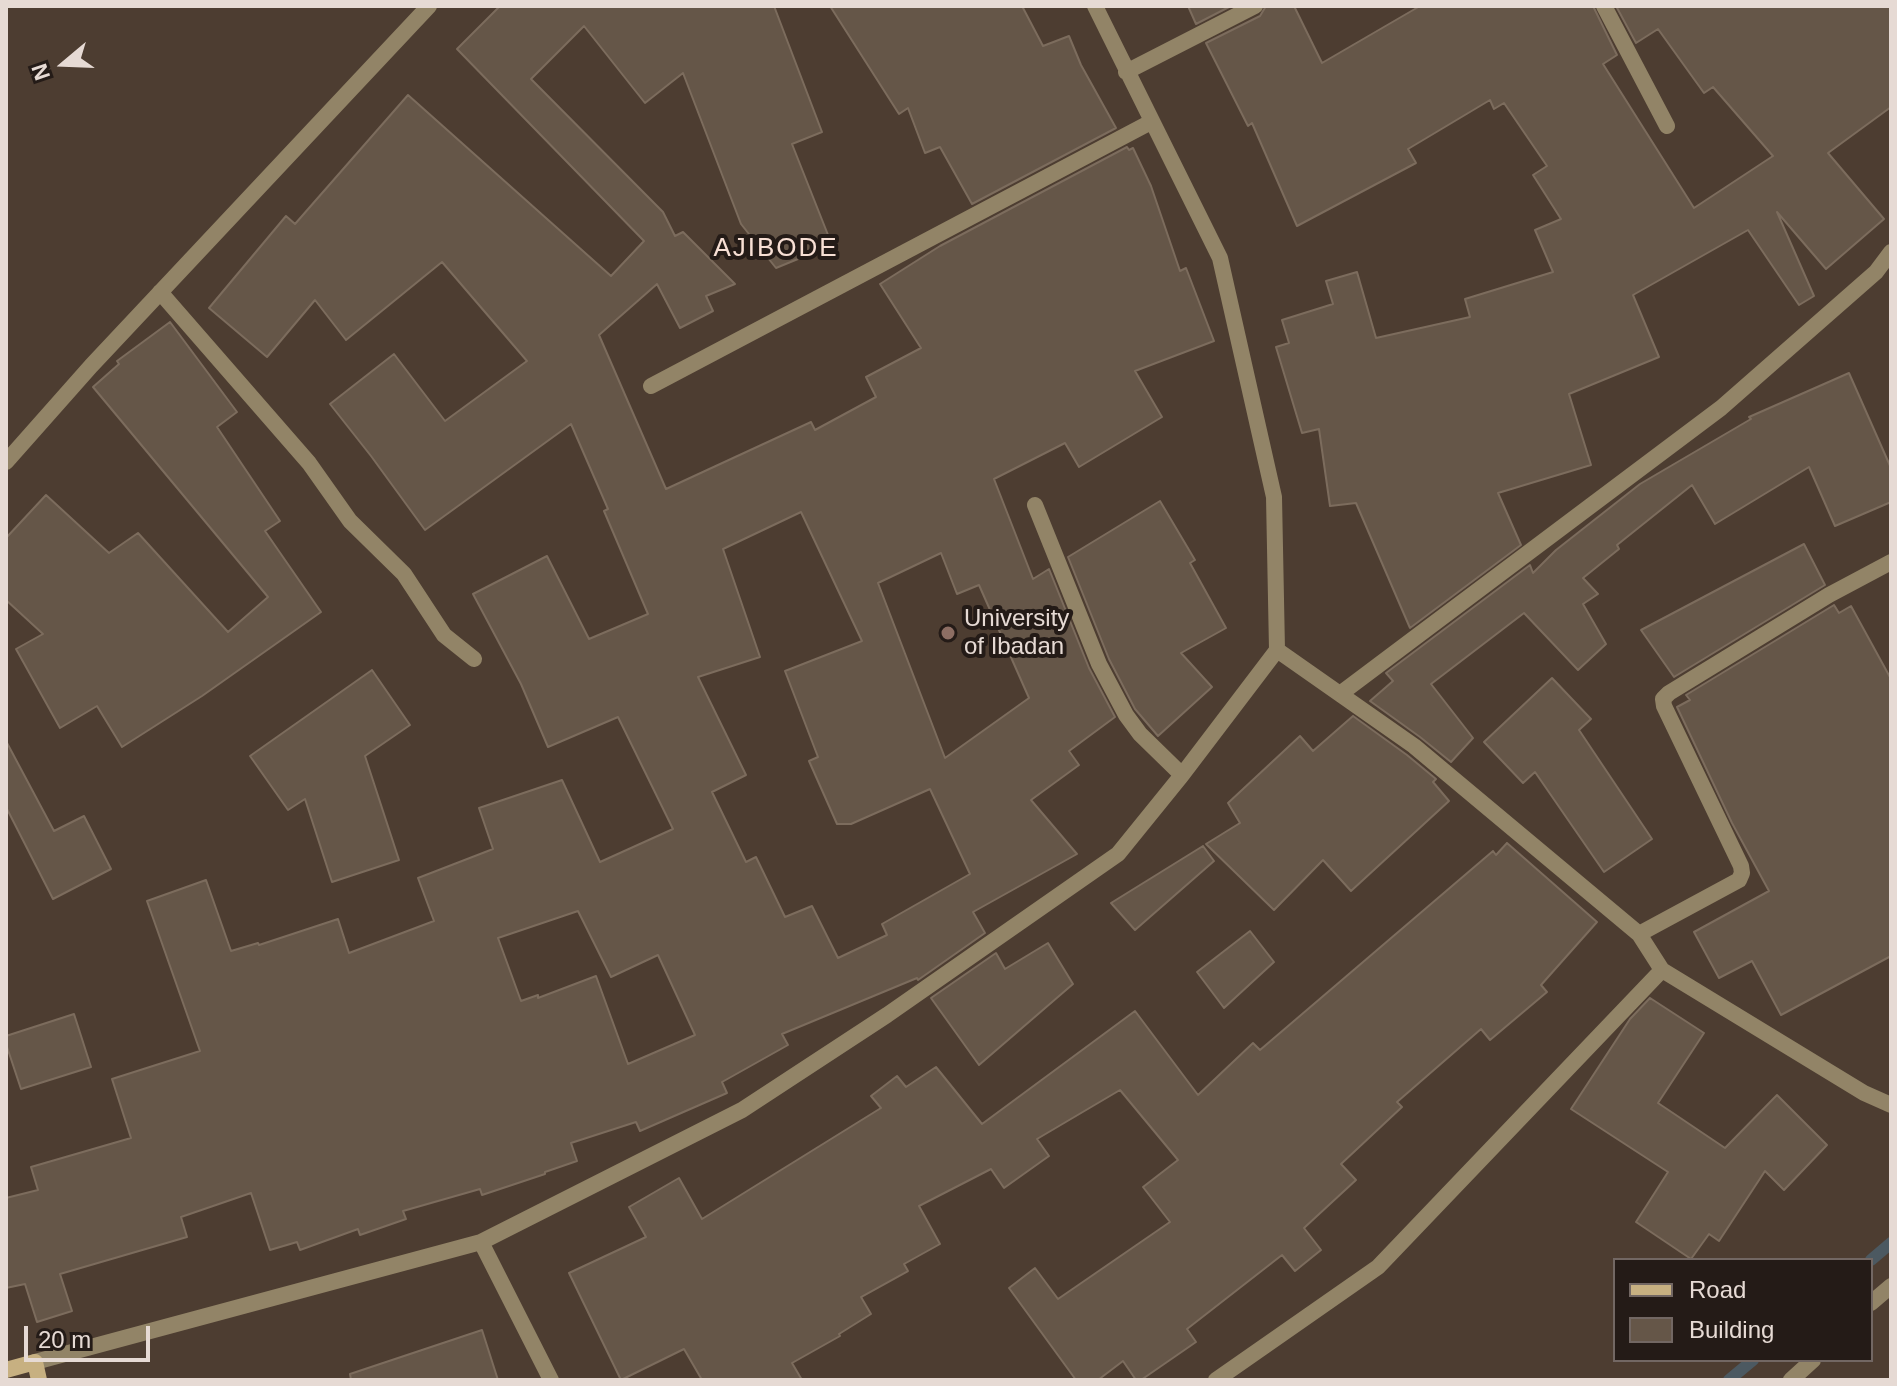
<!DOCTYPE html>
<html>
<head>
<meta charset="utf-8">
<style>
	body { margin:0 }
	#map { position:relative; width:1897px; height:1386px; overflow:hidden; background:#433129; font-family:Arial,sans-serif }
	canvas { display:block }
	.frame { position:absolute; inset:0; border:8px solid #e6dad4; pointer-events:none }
	.legend { position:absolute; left:1613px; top:1258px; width:260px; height:104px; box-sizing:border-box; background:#241b17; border:2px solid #726763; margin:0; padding:10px 14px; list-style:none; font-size:24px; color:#e6dad4 }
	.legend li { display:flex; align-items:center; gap:16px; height:40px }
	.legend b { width:40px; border:2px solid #726763 }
	.north { position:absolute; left:24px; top:24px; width:80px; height:80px; -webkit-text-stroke:6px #241b17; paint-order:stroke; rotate:251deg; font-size:22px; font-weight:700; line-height:32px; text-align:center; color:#e6dad4 }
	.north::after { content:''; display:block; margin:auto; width:28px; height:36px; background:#e6dad4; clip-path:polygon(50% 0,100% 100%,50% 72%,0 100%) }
	.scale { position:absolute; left:24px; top:1326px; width:126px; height:36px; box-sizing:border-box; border:4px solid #e6dad4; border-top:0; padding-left:10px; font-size:24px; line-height:28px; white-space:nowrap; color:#e6dad4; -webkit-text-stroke:6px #241b17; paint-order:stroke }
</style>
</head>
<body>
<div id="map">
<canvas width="1897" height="1386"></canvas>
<div class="frame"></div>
<ul class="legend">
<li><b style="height:10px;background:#c7b081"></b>Road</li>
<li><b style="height:22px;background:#655648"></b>Building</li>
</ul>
<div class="north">N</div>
<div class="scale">20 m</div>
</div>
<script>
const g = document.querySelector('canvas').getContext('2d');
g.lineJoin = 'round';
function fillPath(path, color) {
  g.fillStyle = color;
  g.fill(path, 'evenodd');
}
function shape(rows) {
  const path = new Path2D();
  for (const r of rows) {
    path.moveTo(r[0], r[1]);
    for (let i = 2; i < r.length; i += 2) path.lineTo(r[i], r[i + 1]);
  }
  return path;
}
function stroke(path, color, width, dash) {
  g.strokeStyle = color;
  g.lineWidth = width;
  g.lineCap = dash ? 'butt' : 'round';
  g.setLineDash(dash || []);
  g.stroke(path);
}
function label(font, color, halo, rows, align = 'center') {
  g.font = font + ' Arial,sans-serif';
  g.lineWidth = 8;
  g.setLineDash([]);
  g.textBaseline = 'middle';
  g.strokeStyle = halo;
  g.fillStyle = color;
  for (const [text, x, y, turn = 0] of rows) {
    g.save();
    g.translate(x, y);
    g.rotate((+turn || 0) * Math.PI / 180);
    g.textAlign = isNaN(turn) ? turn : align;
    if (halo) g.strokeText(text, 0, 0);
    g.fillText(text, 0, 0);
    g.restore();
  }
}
fillPath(shape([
	[6,6,1891,6,1891,1380,6,1380],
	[1615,1260,1871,1260,1871,1360,1615,1360]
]), '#4d3d31');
stroke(shape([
	[1871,1260,1891,1243],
	[1729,1380,1753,1360]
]), '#4c5961', 12);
const building = shape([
	[500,6,774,6,822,132,792,144,832,245,776,268,741,224,683,73,645,103,584,26,531,79,663,212,675,236,683,232,735,284,706,296,713,311,680,328,657,284,599,335,666,489,811,422,815,430,876,397,866,377,921,348,880,284,940,246,1127,147,1129,150,1133,148,1151,186,1180,271,1186,268,1214,341,1135,371,1162,417,1079,467,1065,443,994,479,1033,579,1049,569,1089,668,1115,717,1069,751,1079,765,1031,800,1077,854,973,912,985,933,918,980,917,978,782,1034,788,1045,722,1082,727,1093,640,1131,636,1122,571,1143,577,1161,545,1172,545,1174,482,1195,480,1189,403,1211,406,1219,360,1235,358,1229,300,1250,297,1242,270,1250,251,1193,181,1217,187,1237,60,1274,72,1311,37,1322,25,1284,6,1288,6,1198,38,1190,31,1167,131,1138,112,1079,200,1051,147,901,206,880,231,951,258,943,259,945,338,919,349,953,434,921,418,878,493,849,479,808,562,780,600,862,673,829,618,717,548,747,521,684,473,594,547,556,589,639,648,614,604,511,608,509,571,424,425,530,371,456,330,404,394,354,445,421,527,361,442,262,346,340,315,300,267,357,209,308,286,216,295,224,408,95,611,276,644,241,457,49,500,6],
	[801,512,862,641,785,671,818,757,809,761,837,824,851,824,930,789,970,874,882,924,887,935,838,958,812,906,785,917,756,857,746,862,712,792,746,775,698,677,760,657,723,549,801,512],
	[941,553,957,594,979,585,1029,698,945,758,878,583,941,553],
	[578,911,611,977,658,955,695,1035,628,1064,596,976,538,998,538,995,521,1001,498,938,578,911],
	[830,6,1022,6,1043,46,1069,36,1081,65,1116,128,972,204,940,147,925,153,908,108,899,114,830,6],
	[1188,6,1231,6,1196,24,1188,6],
	[1266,6,1294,6,1322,63,1420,6,1593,6,1617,55,1603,64,1694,208,1773,156,1713,87,1704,93,1658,29,1636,43,1616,6,1891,6,1891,107,1828,153,1884,219,1826,269,1777,212,1814,296,1799,305,1748,230,1633,295,1659,357,1569,394,1591,465,1498,493,1521,545,1410,628,1356,503,1330,506,1319,429,1302,433,1276,347,1289,343,1282,320,1333,304,1326,281,1357,272,1376,338,1470,317,1465,299,1553,272,1535,230,1561,219,1533,175,1547,166,1504,103,1494,109,1490,100,1408,149,1416,163,1297,226,1252,123,1248,126,1206,43,1260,16,1266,6],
	[170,322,237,412,217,427,280,521,265,531,321,612,202,696,122,747,97,706,60,728,16,649,43,634,6,600,6,538,46,495,109,553,138,533,228,632,268,597,93,387,119,364,117,361,170,322],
	[1849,373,1891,468,1891,502,1835,526,1809,467,1715,524,1692,485,1617,545,1619,549,1583,578,1598,594,1583,604,1606,644,1578,670,1524,613,1431,684,1473,738,1451,762,1420,737,1370,701,1393,681,1386,673,1530,565,1533,573,1556,550,1640,484,1751,419,1749,417,1849,373],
	[1160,501,1195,560,1190,563,1226,628,1181,653,1212,687,1158,736,1135,709,1109,659,1068,557,1160,501],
	[1804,544,1825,585,1674,677,1641,630,1804,544],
	[1834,605,1839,613,1851,606,1891,679,1891,956,1781,1015,1752,961,1719,978,1694,932,1769,891,1732,823,1677,707,1690,700,1686,695,1834,605],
	[372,670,410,725,365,756,399,860,332,882,305,799,288,810,250,756,372,670],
	[1552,678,1591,719,1579,730,1652,839,1604,872,1535,772,1523,783,1484,742,1552,678],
	[1353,716,1407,755,1436,779,1433,782,1449,801,1351,891,1323,860,1274,910,1206,844,1240,823,1228,803,1300,736,1313,751,1353,716],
	[6,741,54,831,84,816,111,869,53,899,6,807,6,741],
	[1507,843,1597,922,1541,985,1547,992,1490,1040,1481,1029,1397,1102,1402,1107,1341,1164,1356,1180,1304,1228,1321,1250,1295,1271,1282,1255,1187,1329,1196,1342,1141,1380,1136,1380,1123,1361,1098,1380,1076,1380,1009,1288,1035,1268,1058,1299,1170,1222,1143,1187,1178,1160,1120,1090,1037,1139,1049,1156,1004,1188,991,1169,919,1206,940,1244,904,1264,908,1271,861,1297,871,1314,839,1334,840,1336,792,1363,802,1380,702,1380,684,1349,621,1380,569,1273,646,1237,629,1207,679,1178,702,1219,881,1108,871,1096,897,1076,906,1087,936,1067,982,1124,1135,1011,1198,1095,1253,1043,1260,1050,1493,851,1496,855,1507,843],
	[1203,846,1214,861,1135,930,1111,903,1203,846],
	[1250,931,1274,962,1224,1008,1197,972,1250,931],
	[1048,943,1073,984,979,1065,931,998,996,953,1005,969,1048,943],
	[1650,998,1704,1033,1658,1103,1725,1148,1777,1095,1827,1145,1784,1190,1765,1171,1719,1241,1709,1234,1691,1259,1636,1222,1668,1172,1571,1109,1630,1019,1650,998],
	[74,1014,91,1067,21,1089,6,1044,6,1036,74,1014],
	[482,1330,498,1380,351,1380,350,1374,482,1330]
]);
fillPath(building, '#655648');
stroke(building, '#7c6c5d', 2);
stroke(shape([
	[1604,6,1667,126],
	[1126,72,1255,6],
	[160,292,309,463,350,521,404,574,444,635,474,659],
	[651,386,1151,122],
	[6,462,91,366,429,6],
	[1035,505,1099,664,1126,715,1140,734,1182,775],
	[1277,650,1414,746,1639,934,1662,970,1864,1093,1891,1105],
	[1340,694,1721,408,1876,272,1891,252],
	[1639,934,1739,880,1742,873,1741,866,1664,706,1663,699,1669,693,1829,595,1891,562],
	[481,1242,551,1380],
	[1871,1303,1891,1286],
	[35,1362,481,1242,742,1110,887,1015,1118,854,1182,775,1277,650,1274,497,1220,258,1095,6],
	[1216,1380,1378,1267,1662,970],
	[1791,1380,1813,1360]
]), '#928467', 16);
stroke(shape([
	[6,1370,35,1362,39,1380]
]), '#c7b081', 16);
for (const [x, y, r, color] of [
	[948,633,8,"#8d6e63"]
]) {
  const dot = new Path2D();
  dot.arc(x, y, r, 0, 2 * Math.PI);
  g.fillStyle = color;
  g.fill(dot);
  stroke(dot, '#241b17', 3);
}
label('24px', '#e6dad4', '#241b17', [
	["University",964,619],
	["of Ibadan",964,647]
], 'left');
g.letterSpacing = '2px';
label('26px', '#f7dfd4', '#241b17', [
	["AJIBODE",776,249]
]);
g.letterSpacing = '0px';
</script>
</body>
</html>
